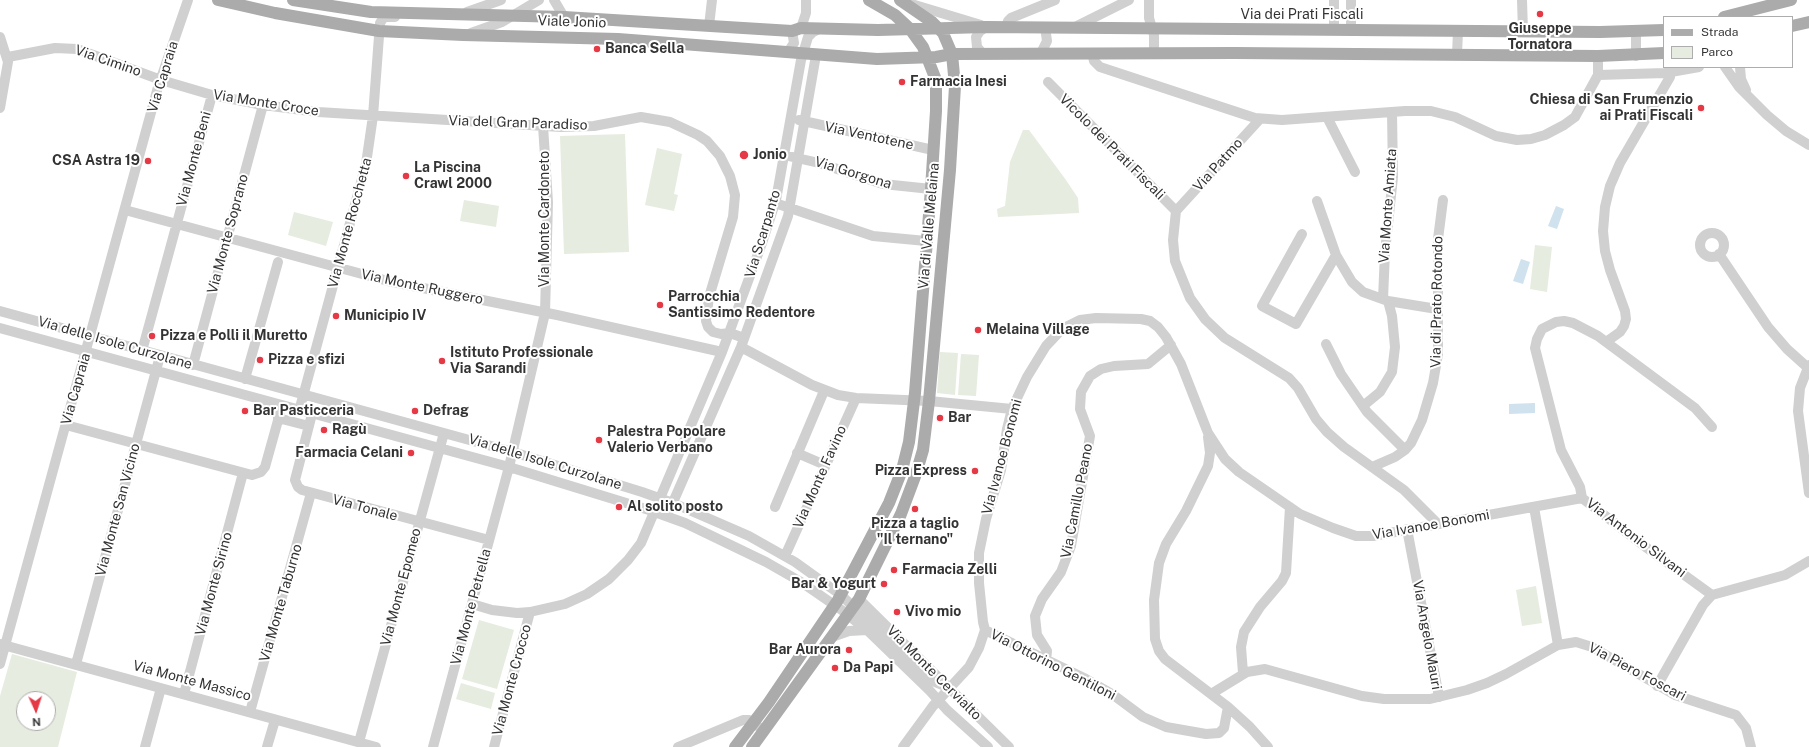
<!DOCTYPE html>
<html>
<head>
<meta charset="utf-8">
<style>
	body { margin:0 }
	#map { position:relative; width:1809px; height:747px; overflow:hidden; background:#fff; font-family:"Public Sans",sans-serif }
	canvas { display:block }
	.legend { position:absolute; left:1663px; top:16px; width:130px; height:52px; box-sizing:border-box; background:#fff; border:1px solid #adadad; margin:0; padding:5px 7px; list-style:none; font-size:12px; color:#333 }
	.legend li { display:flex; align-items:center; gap:8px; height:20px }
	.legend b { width:20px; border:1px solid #adadad }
	.north { position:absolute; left:16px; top:691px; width:40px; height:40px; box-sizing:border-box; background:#fff; border:1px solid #adadad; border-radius:50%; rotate:177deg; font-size:11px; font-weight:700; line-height:16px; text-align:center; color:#333 }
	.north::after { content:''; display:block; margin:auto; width:14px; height:18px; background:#e63946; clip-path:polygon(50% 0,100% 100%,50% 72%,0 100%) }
</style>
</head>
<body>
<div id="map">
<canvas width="1809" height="747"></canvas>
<ul class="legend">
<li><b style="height:5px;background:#ababab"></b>Strada</li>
<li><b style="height:11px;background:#e6ecdf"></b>Parco</li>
</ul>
<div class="north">N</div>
</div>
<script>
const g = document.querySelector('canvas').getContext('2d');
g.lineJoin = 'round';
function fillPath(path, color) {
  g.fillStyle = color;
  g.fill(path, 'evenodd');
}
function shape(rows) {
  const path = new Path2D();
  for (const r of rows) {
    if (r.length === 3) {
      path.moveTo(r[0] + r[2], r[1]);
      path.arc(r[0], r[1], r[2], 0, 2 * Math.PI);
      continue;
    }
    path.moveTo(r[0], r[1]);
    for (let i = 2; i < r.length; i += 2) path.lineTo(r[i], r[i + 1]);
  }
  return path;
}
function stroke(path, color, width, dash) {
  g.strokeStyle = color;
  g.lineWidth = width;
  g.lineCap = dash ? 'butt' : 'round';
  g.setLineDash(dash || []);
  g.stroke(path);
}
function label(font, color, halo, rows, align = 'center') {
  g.font = font + ' "Public Sans",sans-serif';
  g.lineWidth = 4;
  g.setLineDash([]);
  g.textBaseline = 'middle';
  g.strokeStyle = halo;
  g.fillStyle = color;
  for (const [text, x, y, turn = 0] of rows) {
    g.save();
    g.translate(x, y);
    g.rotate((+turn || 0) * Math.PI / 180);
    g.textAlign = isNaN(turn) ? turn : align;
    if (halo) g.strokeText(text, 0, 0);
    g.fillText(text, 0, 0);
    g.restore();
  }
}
fillPath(shape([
	[1023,130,1029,130,1066,180,1078,198,1079,213,998,217,997,209,1005,206,1010,162],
	[625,134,629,252,564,254,560,136],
	[657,148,682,154,674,194,678,195,674,211,645,205],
	[464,200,499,206,496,227,460,221],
	[294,212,333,222,326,246,288,235],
	[1535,245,1552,247,1547,292,1530,289],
	[940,352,958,353,955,395,937,393],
	[961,354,979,355,976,396,958,395],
	[1536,586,1542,623,1522,626,1516,590],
	[479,620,514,630,497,689,462,679],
	[12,654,77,672,58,747,0,747,0,696],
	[24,699,48,699,48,723,24,723],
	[461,683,495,693,491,709,456,699]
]), '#e6ecdf');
fillPath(shape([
	[1556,206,1564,209,1557,229,1548,226],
	[1521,259,1530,262,1523,284,1513,281],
	[1535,403,1535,413,1509,414,1509,404]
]), '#cfe2ee');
stroke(shape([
	[554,0,564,17],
	[1149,0,1149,18,1154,35,1154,53],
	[1334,0,1334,30],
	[1351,0,1351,30],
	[1522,0,1523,31],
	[908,3,981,25],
	[467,12,501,0],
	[709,26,712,0],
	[1006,27,1008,21,1011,18,1055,0],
	[801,28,806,13,806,0],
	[1073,28,1129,0],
	[1636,31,1636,56],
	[471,33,502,22,539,0],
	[0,37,8,62,0,108],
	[788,52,794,43,792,31],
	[1041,53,1047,41,1045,27],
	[1092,53,1094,61,1100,67,1255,118,1282,120,1405,111,1431,111,1455,117,1496,136,1517,140,1531,139,1545,135,1564,125,1575,117,1598,75,1598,56],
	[983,54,977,47,976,37,980,31,986,27],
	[1457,55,1458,31],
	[8,57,55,48,77,49,161,80,212,95,263,105,318,112,561,127,594,126,641,117,670,122,698,135,707,141,720,156,730,176,735,195,733,217,709,297,706,321,708,327,713,332,721,334,730,333,744,338],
	[1671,67,1670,77,1620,163,1610,186,1605,207,1603,231,1605,251,1610,270,1625,311,1626,319,1624,326,1620,332,1606,342,1598,336,1573,323,1564,321,1556,322,1542,329,1537,339,1535,348,1561,450,1580,487,1582,498,1647,548,1712,595],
	[1725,67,1739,87,1767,115,1786,131,1809,145],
	[1740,67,1741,79,1746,90],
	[1598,75,1665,73,1699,67],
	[1048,82,1176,211],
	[1327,117,1355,172],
	[799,120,933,150],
	[784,155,819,163,883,184,931,189],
	[1317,201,1336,255,1352,282,1363,292,1388,301,1392,316,1395,347,1392,372,1380,392,1363,406],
	[775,203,873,236,926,241],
	[125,210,388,281,557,315,722,352],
	[1176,211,1173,240,1175,261,1190,298,1205,319,1225,338,1289,378,1298,388,1316,419,1327,432,1344,447,1404,490,1438,524],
	[1176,211,1260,119],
	[1712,245,12],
	[1302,234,1262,306,1296,324,1336,255],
	[1719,254,1768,327,1787,349,1807,367],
	[1383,299,1385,252,1393,177,1392,112],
	[1388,301,1437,309],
	[0,311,513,452,642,492,673,503,749,536,795,562,841,595,928,679,950,688],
	[0,328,509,467,649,510,685,523,766,562,801,582,843,611,867,630,930,691,947,710,988,747],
	[1606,342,1695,408,1712,427],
	[1326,344,1341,374,1367,412,1405,450],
	[741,347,812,385,838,395,856,398,929,401,1012,409],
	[142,351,212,95],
	[193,365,263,105],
	[1809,365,1800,388,1798,411,1809,493],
	[245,379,278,262],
	[299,411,366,164,373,116,380,23,384,17,395,17],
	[312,414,295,480,298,487,302,490,489,540],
	[278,418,309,426],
	[66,425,252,475,261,472,265,467,282,406],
	[1208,437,1210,453,1208,466,1186,511,1166,544,1159,563,1154,600,1155,639,1159,651,1165,659,1228,707,1250,727,1268,747],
	[797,453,825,465],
	[1372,467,1395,457,1405,450,1411,443,1422,420,1433,383,1438,354,1438,239,1443,200],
	[775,507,824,391],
	[1534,507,1558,645],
	[667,516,741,347,788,216,816,55],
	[1407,529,1439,697],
	[785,556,856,398],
	[1712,595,1785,575,1809,561],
	[859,599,1009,747],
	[472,604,492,610,517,613,530,612,565,604,587,594,609,579,628,560,641,543,722,352,762,243,776,200,801,60,808,37,813,32,821,28],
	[985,630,983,622,979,583,979,553,986,519,1001,470,1007,429,1012,409,1027,377,1046,346,1062,329,1080,320,1096,318,1141,319,1150,321,1158,327,1166,337,1181,364,1208,433,1225,459,1239,472,1300,514,1333,528,1356,536,1373,536,1582,498],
	[985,630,1086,679,1112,694,1143,717,1166,727,1206,734,1219,733,1224,728,1228,707],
	[832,637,849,631,867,630],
	[0,644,376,747],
	[1046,661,1047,651,1037,635,1035,616,1042,599,1061,572,1071,546,1090,436,1080,409,1081,392,1090,376,1101,369,1114,366,1148,364,1171,345],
	[0,664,158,87,188,0],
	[76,664,160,356],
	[1243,673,1241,647,1244,632,1260,607,1282,581,1286,573,1290,507],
	[1657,686,1703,605,1712,595],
	[184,694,243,473],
	[1211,694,1247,672,1265,669,1362,696,1384,699,1430,699,1467,690,1487,683,1506,674,1558,645,1576,642,1592,647,1675,695,1736,715,1746,728,1751,747],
	[250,712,311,493],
	[359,742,444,433],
	[145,747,161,688],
	[267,747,275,720],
	[433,747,509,467,545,313,548,202,543,126],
	[494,747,530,612],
	[678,747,743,720,749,720,759,727],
	[903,747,933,706,969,667,979,648,985,630]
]), '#d0d0d0', 10);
stroke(shape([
	[218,0,275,13,379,31,463,35,618,39,877,59,936,57,952,54,1235,53,1598,56,1664,53],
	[293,0,371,12,564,17,792,31,801,28,878,30,986,27,1600,32,1664,30],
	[1724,17,1791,0],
	[1792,26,1809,22],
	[735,747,769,702,838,600,889,503,902,470,909,442,915,393,931,189,936,111,936,80,923,47,910,29,895,15,869,0],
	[752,747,859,599,901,514,916,474,923,450,929,401,950,170,955,86,952,54,943,33,932,22,900,0]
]), '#ababab', 12);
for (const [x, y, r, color] of [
	[1540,14,4,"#e63946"],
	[597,49,4,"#e63946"],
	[902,82,4,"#e63946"],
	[1701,108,4,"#e63946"],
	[744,155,5,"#e63946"],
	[148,161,4,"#e63946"],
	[406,176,4,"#e63946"],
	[660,305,4,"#e63946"],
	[336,316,4,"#e63946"],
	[978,330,4,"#e63946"],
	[152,336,4,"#e63946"],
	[260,360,4,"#e63946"],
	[442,361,4,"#e63946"],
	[245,411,4,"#e63946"],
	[415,411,4,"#e63946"],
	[940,418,4,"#e63946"],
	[324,430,4,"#e63946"],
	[599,440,4,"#e63946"],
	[411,453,4,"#e63946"],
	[975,471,4,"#e63946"],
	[619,507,4,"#e63946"],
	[915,509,4,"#e63946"],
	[894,570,4,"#e63946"],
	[884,584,4,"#e63946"],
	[897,612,4,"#e63946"],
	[849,650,4,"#e63946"],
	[835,668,4,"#e63946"]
]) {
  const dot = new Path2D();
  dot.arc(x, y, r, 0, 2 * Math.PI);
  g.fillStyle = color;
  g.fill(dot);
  stroke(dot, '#fff', 1.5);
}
label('14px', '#333', '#fff', [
	["Via dei Prati Fiscali",1302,15],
	["Viale Jonio",572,22,2],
	["Via Cimino",108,61,19],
	["Via Capraia",163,77,-73],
	["Via Monte Croce",266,103,9],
	["Via del Gran Paradiso",518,123,2],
	["Via Ventotene",869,136,12],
	["Vicolo dei Prati Fiscali",1112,147,45],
	["Via Monte Beni",194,159,-75],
	["Via Patmo",1218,165,-48],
	["Via Gorgona",853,173,17],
	["Via Monte Amiata",1388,206,-86],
	["Via Monte Cardoneto",545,219,-90],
	["Via Monte Rocchetta",350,223,-75],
	["Via di Valle Melaina",929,226,-85],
	["Via Monte Soprano",228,234,-75],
	["Via Scarpanto",763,234,-73],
	["Via Monte Ruggero",422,287,12],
	["Via di Prato Rotondo",1437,302,-89],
	["Via delle Isole Curzolane",115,343,16],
	["Via Capraia",76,389,-74],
	["Via Ivanoe Bonomi",1002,457,-75],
	["Via delle Isole Curzolane",545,462,17],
	["Via Monte Favino",820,477,-66],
	["Via Camillo Peano",1077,501,-79],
	["Via Tonale",365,508,15],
	["Via Monte San Vicino",118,510,-75],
	["Via Ivanoe Bonomi",1431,525,-10],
	["Via Antonio Silvani",1636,538,37],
	["Via Monte Sirino",214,584,-75],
	["Via Monte Epomeo",401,587,-75],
	["Via Monte Taburno",281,603,-74],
	["Via Monte Petrella",471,607,-75],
	["Via Angelo Mauri",1427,635,80],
	["Via Ottorino Gentiloni",1053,665,27],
	["Via Piero Foscari",1637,672,28],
	["Via Monte Cervialto",934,673,45],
	["Via Monte Crocco",512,680,-75],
	["Via Monte Massico",192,681,15]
]);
label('bold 14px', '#333', '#fff', [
	["Giuseppe",1540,29,"center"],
	["Tornatora",1540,45,"center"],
	["Banca Sella",605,49],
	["Farmacia Inesi",910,82],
	["Chiesa di San Frumenzio",1693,100,"right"],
	["ai Prati Fiscali",1693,116,"right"],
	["Jonio",753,155],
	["CSA Astra 19",140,161,"right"],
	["La Piscina",414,168],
	["Crawl 2000",414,184],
	["Parrocchia",668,297],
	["Santissimo Redentore",668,313],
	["Municipio IV",344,316],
	["Melaina Village",986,330],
	["Pizza e Polli il Muretto",160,336],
	["Istituto Professionale",450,353],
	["Via Sarandi",450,369],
	["Pizza e sfizi",268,360],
	["Bar Pasticceria",253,411],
	["Defrag",423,411],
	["Bar",948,418],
	["Ragù",332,430],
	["Palestra Popolare",607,432],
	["Valerio Verbano",607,448],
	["Farmacia Celani",403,453,"right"],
	["Pizza Express",967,471,"right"],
	["Al solito posto",627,507],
	["Pizza a taglio",915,524,"center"],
	["\"Il ternano\"",915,540,"center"],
	["Farmacia Zelli",902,570],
	["Bar & Yogurt",876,584,"right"],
	["Vivo mio",905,612],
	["Bar Aurora",841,650,"right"],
	["Da Papi",843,668]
], 'left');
</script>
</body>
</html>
